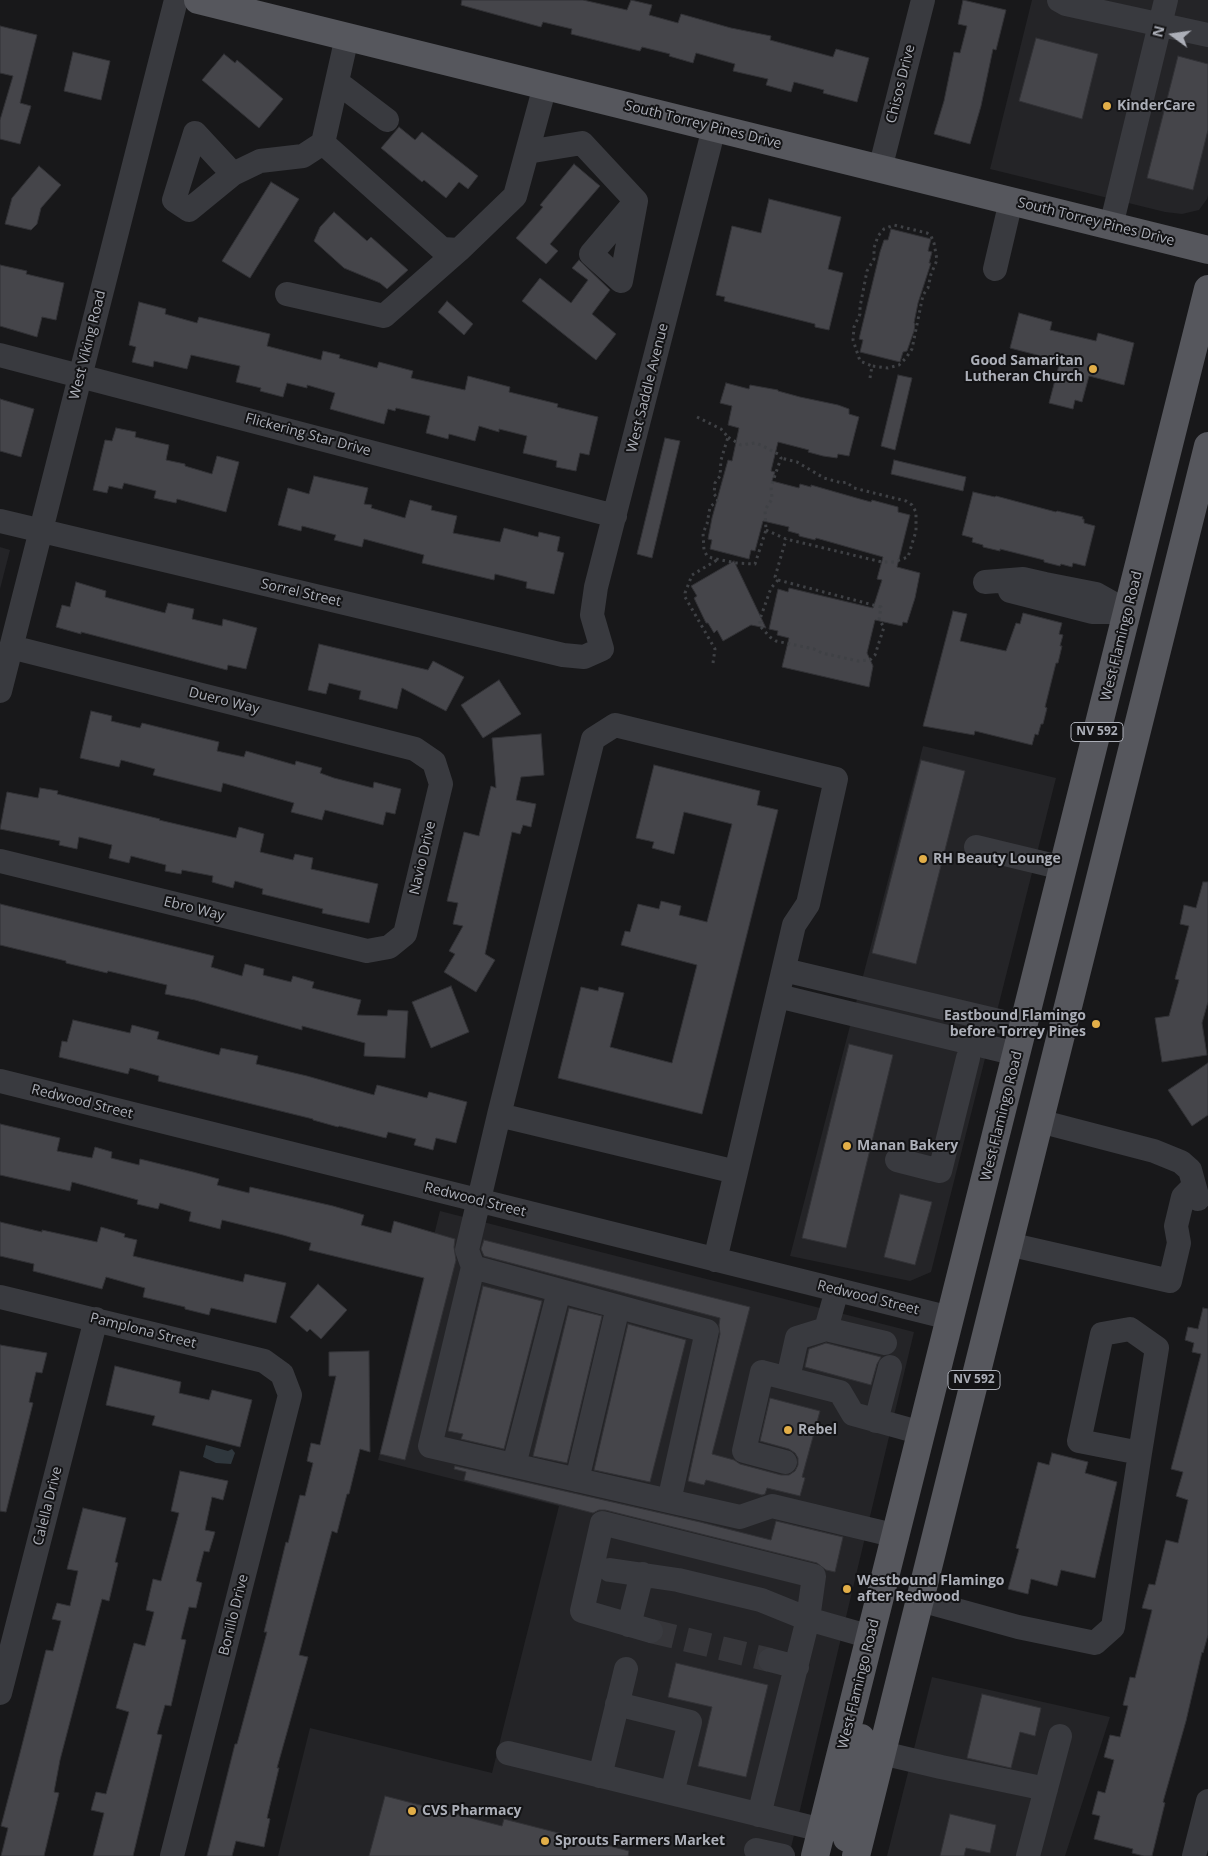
<!DOCTYPE html>
<html>
<head>
<meta charset="utf-8">
<style>
	body { margin:0 }
	#map { position:relative; width:1208px; height:1856px; overflow:hidden; background:#18181a; font-family:"Open Sans",sans-serif }
	canvas { display:block }
	.north { position:absolute; left:1148px; top:10px; width:50px; height:50px; -webkit-text-stroke:4px #131315; paint-order:stroke; rotate:284deg; font-size:14px; font-weight:700; line-height:20px; text-align:center; color:#acafb8 }
	.north::after { content:''; display:block; margin:auto; width:18px; height:22px; background:#acafb8; clip-path:polygon(50% 0,100% 100%,50% 72%,0 100%) }
</style>
</head>
<body>
<div id="map">
<canvas width="1208" height="1856"></canvas>
<div class="north">N</div>
</div>
<script>
const g = document.querySelector('canvas').getContext('2d');
g.lineJoin = 'round';
function fillPath(path, color) {
  g.fillStyle = color;
  g.fill(path, 'evenodd');
}
function shape(rows) {
  const path = new Path2D();
  for (const r of rows) {
    path.moveTo(r[0], r[1]);
    for (let i = 2; i < r.length; i += 2) path.lineTo(r[i], r[i + 1]);
  }
  return path;
}
function stroke(path, color, width, dash) {
  g.strokeStyle = color;
  g.lineWidth = width;
  g.lineCap = dash ? 'butt' : 'round';
  g.setLineDash(dash || []);
  g.stroke(path);
}
function label(font, color, halo, rows, align = 'center') {
  g.font = font + ' "Open Sans",sans-serif';
  g.lineWidth = 4;
  g.setLineDash([]);
  g.textBaseline = 'middle';
  g.strokeStyle = halo;
  g.fillStyle = color;
  for (const [text, x, y, turn = 0] of rows) {
    g.save();
    g.translate(x, y);
    g.rotate((+turn || 0) * Math.PI / 180);
    g.textAlign = isNaN(turn) ? turn : align;
    if (halo) g.strokeText(text, 0, 0);
    g.fillText(text, 0, 0);
    g.restore();
  }
}
fillPath(shape([
	[1032,0,1208,0,1208,195,1207,199,1199,210,1182,214,1165,212,990,169],
	[0,547,10,550,0,589],
	[923,746,1056,778,931,1272,910,1281,790,1256],
	[440,1211,914,1332,789,1856,278,1856,310,1728,492,1773,559,1506,378,1460],
	[932,1677,1110,1717,1065,1856,887,1856]
]), '#242427');
fillPath(shape([
	[206,1445,228,1451,232,1449,235,1453,231,1464,216,1463,203,1457]
]), '#2f373d');
const building = shape([
	[462,0,583,0,627,10,631,0,652,5,649,15,678,23,681,14,731,28,771,36,770,40,833,57,836,49,869,58,857,102,823,93,824,90,794,82,791,92,766,85,768,79,733,71,735,64,696,53,693,63,669,56,670,54,642,47,640,51,571,34,572,29,543,22,541,27,461,5,462,0],
	[963,0,1006,10,996,50,993,49,981,106,970,144,934,134,944,101,954,52,960,53,967,26,958,24,963,0],
	[0,26,37,35,20,103,31,106,20,144,0,139,0,120,13,76,0,73,0,26],
	[1036,38,1098,54,1082,119,1019,101,1036,38],
	[73,52,110,61,101,100,64,91,73,52],
	[224,54,235,63,237,60,283,99,259,128,202,80,224,54],
	[1178,56,1208,64,1208,130,1193,190,1147,178,1178,56],
	[399,127,415,140,422,132,478,176,468,189,459,182,446,198,424,180,422,182,381,148,399,127],
	[574,164,600,186,550,244,558,251,546,264,516,238,543,207,540,205,574,164],
	[39,166,61,185,41,208,37,224,31,230,5,224,12,198,39,166],
	[271,182,299,199,250,278,222,261,271,182],
	[769,199,841,217,828,269,843,273,829,330,815,327,815,324,724,301,725,297,716,295,732,226,761,233,769,199],
	[334,212,367,241,371,237,408,270,387,289,380,283,344,268,314,241,320,227,334,212],
	[891,229,931,239,928,251,932,252,929,263,931,263,918,303,914,323,915,324,914,331,907,351,903,352,900,362,860,352,863,340,859,339,880,252,884,240,888,240,891,229],
	[579,260,610,290,592,314,616,334,596,360,522,301,540,278,571,303,588,280,572,268,579,260],
	[0,265,27,271,26,274,64,283,56,320,42,317,37,337,0,326,0,265],
	[447,301,473,324,464,335,438,312,447,301],
	[139,302,166,309,165,314,197,323,199,317,270,334,267,346,321,360,323,351,340,355,339,358,377,368,379,362,413,371,411,378,465,390,468,376,510,387,509,392,558,404,557,407,598,417,589,455,580,453,576,471,556,467,557,461,523,453,527,436,499,429,499,432,479,426,475,441,449,434,448,439,426,433,430,416,396,408,395,411,388,409,384,424,330,409,335,393,307,385,307,388,287,383,283,397,260,391,261,388,236,382,240,366,191,355,187,369,154,361,153,367,132,362,136,347,129,345,139,302],
	[1019,313,1052,322,1050,330,1096,341,1098,333,1134,343,1124,385,1089,376,1082,402,1075,400,1073,409,1049,403,1060,361,1010,348,1019,313],
	[898,375,912,378,895,450,881,446,898,375],
	[726,383,749,389,750,385,778,390,778,391,800,397,838,405,849,409,849,414,859,417,849,456,838,454,837,458,823,456,808,452,809,450,778,442,771,471,775,472,772,481,799,488,800,484,811,487,811,485,860,499,871,502,872,500,898,507,898,512,910,515,897,567,920,573,915,598,907,623,903,622,902,626,875,620,867,653,873,666,869,687,782,667,789,638,777,635,778,631,769,629,778,589,788,592,789,588,873,608,882,580,877,579,883,557,816,538,815,540,799,536,799,534,788,531,789,527,763,521,755,551,751,550,749,559,710,549,712,540,708,539,712,518,728,460,732,461,739,428,728,425,732,406,720,403,726,383],
	[0,399,34,409,21,457,0,451,0,399],
	[116,428,136,432,135,437,169,445,166,460,185,464,185,466,212,474,217,456,239,462,226,512,177,499,176,503,154,498,156,491,124,483,122,489,109,486,107,493,93,490,105,440,112,441,116,428],
	[665,438,680,441,652,558,637,554,665,438],
	[894,460,966,477,963,491,891,474,894,460],
	[314,476,368,488,364,504,372,505,371,508,405,518,410,500,432,506,431,510,457,516,453,533,500,542,504,528,538,537,539,532,560,537,557,551,564,553,554,594,526,588,527,582,495,574,494,580,422,563,424,555,364,539,362,547,334,540,336,535,302,526,301,531,278,525,288,488,309,494,314,476],
	[973,492,995,497,996,496,1056,512,1057,511,1083,517,1082,519,1084,519,1084,523,1095,526,1085,566,1073,563,1072,567,1061,564,1060,566,1044,562,1044,560,1000,549,1000,551,983,547,983,545,972,542,973,538,962,535,973,492],
	[734,561,766,628,751,625,723,641,717,630,714,633,708,623,706,623,694,598,697,596,691,586,734,561],
	[76,582,106,591,105,597,165,613,168,603,194,609,192,619,222,626,223,619,257,628,246,669,228,665,227,670,81,632,81,634,56,627,62,605,70,607,76,582],
	[953,611,967,614,960,641,1006,651,1016,623,1020,624,1023,613,1062,623,1059,634,1063,635,1060,646,1062,646,1058,663,1056,663,1045,707,1047,708,1043,724,1041,724,1038,735,1035,734,1032,745,975,731,974,735,923,726,953,611],
	[319,644,428,670,433,661,464,677,446,711,402,688,397,709,359,699,361,691,329,683,326,694,308,690,319,644],
	[499,680,521,714,483,738,461,705,499,680],
	[91,711,112,716,111,721,140,728,142,723,219,742,217,751,244,757,246,751,295,765,296,761,322,768,320,773,334,778,373,788,374,782,401,789,395,814,386,812,383,825,325,810,322,820,291,812,294,803,223,783,221,792,153,775,155,769,121,760,119,767,80,758,91,711],
	[541,734,544,775,521,777,516,800,536,804,531,827,523,825,520,834,512,832,485,954,495,960,476,992,444,972,455,954,449,951,463,926,453,924,458,903,447,901,464,832,479,836,491,786,496,788,492,738,541,734],
	[921,760,965,771,916,964,872,953,921,760],
	[654,765,760,791,757,805,778,810,702,1114,558,1078,581,987,598,991,599,987,624,993,610,1047,672,1063,697,965,621,945,625,931,630,932,638,904,659,909,661,901,681,906,679,915,707,922,732,824,684,812,674,854,652,848,654,842,636,838,654,765],
	[40,788,58,791,57,794,160,819,159,820,236,838,239,827,264,834,260,852,293,860,295,854,313,858,311,869,378,884,369,923,322,913,323,909,262,894,263,889,235,881,233,888,212,882,213,876,182,870,181,874,165,871,166,865,131,856,129,863,109,858,112,845,79,837,77,849,59,845,60,841,0,829,7,792,38,798,40,788],
	[1203,882,1208,882,1208,1002,1202,1023,1207,1055,1162,1062,1155,1018,1169,1016,1179,980,1175,979,1189,926,1180,924,1184,905,1196,908,1203,882],
	[0,904,214,956,211,967,242,976,245,964,264,969,263,975,291,982,293,976,314,982,312,988,361,1000,357,1015,387,1016,388,1010,408,1011,405,1058,364,1056,365,1043,302,1026,302,1030,195,1000,165,994,167,985,108,971,107,973,66,963,66,961,0,945,0,904],
	[451,986,469,1032,431,1048,412,1002,451,986],
	[73,1020,130,1033,132,1025,159,1032,157,1039,219,1055,221,1048,258,1056,256,1064,307,1076,374,1095,377,1085,427,1098,429,1092,467,1102,456,1143,436,1138,433,1150,414,1145,416,1139,388,1132,386,1138,339,1126,338,1127,313,1120,313,1119,158,1081,159,1076,130,1068,128,1074,59,1057,62,1041,67,1042,73,1020],
	[849,1044,893,1055,846,1248,802,1238,849,1044],
	[1208,1063,1208,1115,1192,1126,1168,1090,1208,1063],
	[0,1124,60,1138,57,1151,92,1158,95,1147,112,1152,111,1158,139,1165,140,1159,193,1172,219,1179,217,1185,249,1193,250,1187,333,1206,364,1215,361,1225,391,1233,394,1221,455,1239,454,1247,456,1260,405,1460,380,1454,424,1278,309,1250,311,1243,283,1235,222,1220,220,1229,189,1221,191,1212,160,1203,158,1209,137,1204,138,1200,72,1182,70,1191,0,1175,0,1124],
	[900,1194,932,1202,915,1265,884,1257,900,1194],
	[0,1222,42,1232,42,1230,97,1242,101,1227,125,1234,124,1237,137,1240,133,1256,243,1282,245,1274,286,1283,276,1323,211,1308,209,1315,185,1309,185,1307,143,1297,145,1288,106,1277,102,1289,33,1271,34,1264,0,1256,0,1222],
	[484,1240,750,1307,712,1454,734,1460,740,1464,781,1475,789,1475,795,1471,798,1465,798,1458,795,1453,789,1449,760,1441,770,1398,820,1411,802,1477,805,1478,800,1496,767,1488,765,1494,762,1495,706,1480,704,1485,688,1481,720,1334,719,1325,720,1318,484,1256,481,1249,484,1240],
	[318,1284,347,1310,321,1339,310,1329,307,1332,290,1317,318,1284],
	[483,1286,542,1301,504,1449,461,1439,463,1434,448,1431,483,1286],
	[569,1308,602,1316,567,1463,533,1456,569,1308],
	[1203,1308,1208,1309,1208,1635,1203,1653,1202,1652,1186,1721,1163,1802,1165,1803,1152,1856,1144,1856,1132,1853,1133,1849,1094,1839,1100,1816,1092,1814,1098,1791,1105,1793,1114,1760,1104,1757,1110,1735,1120,1737,1128,1706,1123,1705,1130,1677,1135,1678,1152,1610,1142,1608,1149,1584,1155,1585,1166,1540,1178,1543,1188,1500,1176,1496,1183,1472,1171,1469,1201,1354,1192,1352,1194,1343,1185,1340,1188,1327,1198,1329,1203,1308],
	[628,1324,686,1340,650,1482,594,1470,628,1324],
	[826,1343,881,1357,877,1364,871,1385,805,1367,809,1349,826,1343],
	[0,1345,47,1353,42,1373,36,1372,29,1402,33,1403,6,1512,0,1511,0,1345],
	[369,1351,370,1452,360,1449,349,1494,347,1494,337,1533,332,1531,299,1655,308,1657,277,1768,279,1768,267,1818,270,1819,264,1847,236,1841,232,1856,207,1856,235,1744,237,1744,267,1632,264,1632,286,1542,288,1543,300,1495,305,1496,313,1463,307,1461,311,1443,320,1445,336,1376,329,1376,329,1352,369,1351],
	[115,1366,181,1382,179,1393,209,1400,212,1390,252,1400,240,1447,152,1425,155,1416,106,1405,115,1366],
	[1052,1453,1088,1462,1085,1473,1117,1482,1095,1578,1061,1570,1057,1586,1031,1579,1028,1594,1008,1589,1019,1549,1016,1548,1038,1462,1049,1465,1052,1453],
	[455,1466,700,1522,771,1540,776,1521,843,1537,835,1572,826,1570,817,1563,605,1510,599,1510,593,1513,464,1480,466,1472,454,1469,455,1466],
	[180,1471,228,1481,223,1500,212,1497,205,1530,215,1532,209,1552,204,1551,196,1581,202,1583,196,1608,189,1607,181,1639,186,1640,171,1706,165,1705,157,1734,162,1735,133,1856,93,1856,104,1813,91,1810,96,1792,106,1794,129,1712,116,1708,134,1643,145,1646,154,1612,146,1610,153,1579,161,1581,179,1513,171,1511,180,1471],
	[83,1508,126,1518,115,1562,118,1563,109,1601,102,1599,60,1760,54,1792,59,1793,44,1856,1,1856,8,1828,1,1826,20,1753,46,1650,53,1651,61,1621,52,1619,57,1603,70,1606,78,1571,67,1569,83,1508],
	[676,1663,768,1685,746,1777,698,1766,712,1707,668,1697,676,1663],
	[982,1694,1041,1708,1035,1736,1020,1732,1011,1768,967,1758,982,1694],
	[385,1796,502,1826,504,1819,629,1851,628,1856,369,1856,385,1796],
	[950,1814,996,1825,990,1853,966,1848,964,1856,940,1856,950,1814]
]);
fillPath(building, '#45454a');
stroke(building, '#323236', 1);
stroke(shape([
	[651,1631,770,1660]
]), '#36363a', 24, [24, 12]);
stroke(shape([
	[870,378,872,366,888,368,899,365,906,358,912,349,923,295,928,288,931,274,937,260,934,243,931,236,927,233,894,225,884,229,878,236,874,248,874,259,867,271,860,307,860,314,854,327,853,340,860,361,872,366],
	[697,417,721,429,728,437,721,460,720,476,715,483,714,494,718,499,717,501,710,507,707,524,703,533,704,550,707,556,712,558,736,563,755,564,766,530,765,510,772,499,771,487,781,458,778,454,761,445,755,443,741,445,728,437],
	[766,530,786,539,882,562,894,562,908,557,916,531,916,512,912,505,906,501,854,488,846,482,842,483,824,478,797,462,781,458],
	[778,580,771,588,760,619,760,626,770,637,776,641,814,649,822,653,858,661,870,660,875,655,884,627,879,620,881,607,778,580,775,577,786,539],
	[713,663,715,649,685,597,685,593,692,575,717,560]
]), '#3f4145', 3, [2.5, 4]);
stroke(shape([
	[1059,0,1066,4,1208,35],
	[347,37,323,143,442,249,459,250,515,196,545,86],
	[337,82,387,120],
	[527,152,582,143,636,201,621,281,591,254,636,201],
	[880,169,923,0],
	[233,174,189,210,174,200,195,133,233,174,260,161,303,156,323,143],
	[1111,226,1166,0],
	[995,269,1011,201],
	[287,294,384,316,459,250],
	[0,355,615,516],
	[0,521,563,655,584,657,602,649,592,615,596,587,714,128],
	[985,582,1023,579,1045,584,1096,594,1128,612],
	[1010,591,1092,612,1126,612],
	[0,691,176,0],
	[976,847,1063,868],
	[0,861,367,951,389,947,405,934,441,784,434,762,415,749,11,647],
	[784,970,1024,1027],
	[778,996,1017,1054],
	[0,1081,950,1318],
	[499,1115,593,739,615,725,836,779,808,904,794,925,736,1172],
	[1039,1121,1154,1151,1181,1162,1190,1170,1198,1199],
	[897,1160,940,1171,968,1058],
	[1008,1244,1170,1281,1179,1243,1176,1226,1183,1197,1194,1186],
	[473,1267,467,1250,499,1115,736,1172,715,1260],
	[0,1297,264,1361,282,1374,290,1395,172,1856],
	[826,1329,885,1343],
	[788,1378,797,1338,826,1329,837,1290],
	[876,1421,890,1367],
	[785,1462,744,1451,762,1372,840,1392,853,1414,922,1433],
	[514,1465,559,1291],
	[577,1480,618,1307],
	[669,1501,707,1331,473,1267,430,1446,669,1501,740,1517,772,1506,897,1536],
	[610,1570,678,1580,761,1600,808,1619,814,1576,602,1523,582,1611,651,1631],
	[920,1600,1018,1627,1095,1643,1113,1627,1140,1453,1157,1348,1130,1329,1102,1334,1079,1441,1140,1453],
	[629,1625,642,1574],
	[770,1660,797,1667],
	[0,1693,96,1319],
	[617,1704,690,1722,672,1793],
	[508,1753,822,1830],
	[882,1753,941,1767,1046,1789],
	[600,1776,626,1669],
	[759,1815,808,1619,871,1637],
	[756,1850,783,1856],
	[1028,1856,1060,1736],
	[1194,1856,1208,1801]
]), '#393a3f', 24);
stroke(shape([
	[198,0,1208,250],
	[847,1838,845,1821,862,1749,861,1738],
	[815,1856,1208,289],
	[856,1856,1208,446]
]), '#56575d', 28);
for (const [x, y, r, color] of [
	[1107,106,5,"#e2ae48"],
	[1093,369,5,"#e2ae48"],
	[923,859,5,"#e2ae48"],
	[1096,1024,5,"#e2ae48"],
	[847,1146,5,"#e2ae48"],
	[788,1430,5,"#e2ae48"],
	[847,1589,5,"#e2ae48"],
	[412,1811,5,"#e2ae48"],
	[545,1841,5,"#e2ae48"]
]) {
  const dot = new Path2D();
  dot.arc(x, y, r, 0, 2 * Math.PI);
  g.fillStyle = color;
  g.fill(dot);
  stroke(dot, '#131315', 2);
}
for (const [x, y, w] of [
	[1097,732,52],
	[974,1380,52]
]) {
  const box = new Path2D();
  box.roundRect(x - w / 2, y - 9.5, w, 19, 4);
  g.fillStyle = '#131315';
  g.fill(box);
  stroke(box, '#acafb8', 1);
}
label('bold 12px', '#acafb8', null, [
	["NV 592",1097,732],
	["NV 592",974,1380]
]);
label('14px', '#acafb8', '#131315', [
	["Chisos Drive",901,84,-76],
	["South Torrey Pines Drive",703,125,14],
	["South Torrey Pines Drive",1096,222,14],
	["West Viking Road",88,345,-76],
	["West Saddle Avenue",648,388,-76],
	["Flickering Star Drive",308,435,15],
	["Sorrel Street",301,593,13],
	["West Flamingo Road",1122,636,-76],
	["Duero Way",224,701,14],
	["Navio Drive",423,858,-77],
	["Ebro Way",194,909,14],
	["Redwood Street",82,1102,14],
	["West Flamingo Road",1002,1116,-76],
	["Redwood Street",475,1200,14],
	["Redwood Street",868,1298,14],
	["Pamplona Street",143,1331,14],
	["Calella Drive",48,1506,-76],
	["Bonillo Drive",234,1615,-76],
	["West Flamingo Road",859,1684,-76]
]);
label('bold 14px', '#acafb8', '#131315', [
	["KinderCare",1117,106],
	["Good Samaritan",1083,361,"right"],
	["Lutheran Church",1083,377,"right"],
	["RH Beauty Lounge",933,859],
	["Eastbound Flamingo",1086,1016,"right"],
	["before Torrey Pines",1086,1032,"right"],
	["Manan Bakery",857,1146],
	["Rebel",798,1430],
	["Westbound Flamingo",857,1581],
	["after Redwood",857,1597],
	["CVS Pharmacy",422,1811],
	["Sprouts Farmers Market",555,1841]
], 'left');
</script>
</body>
</html>
